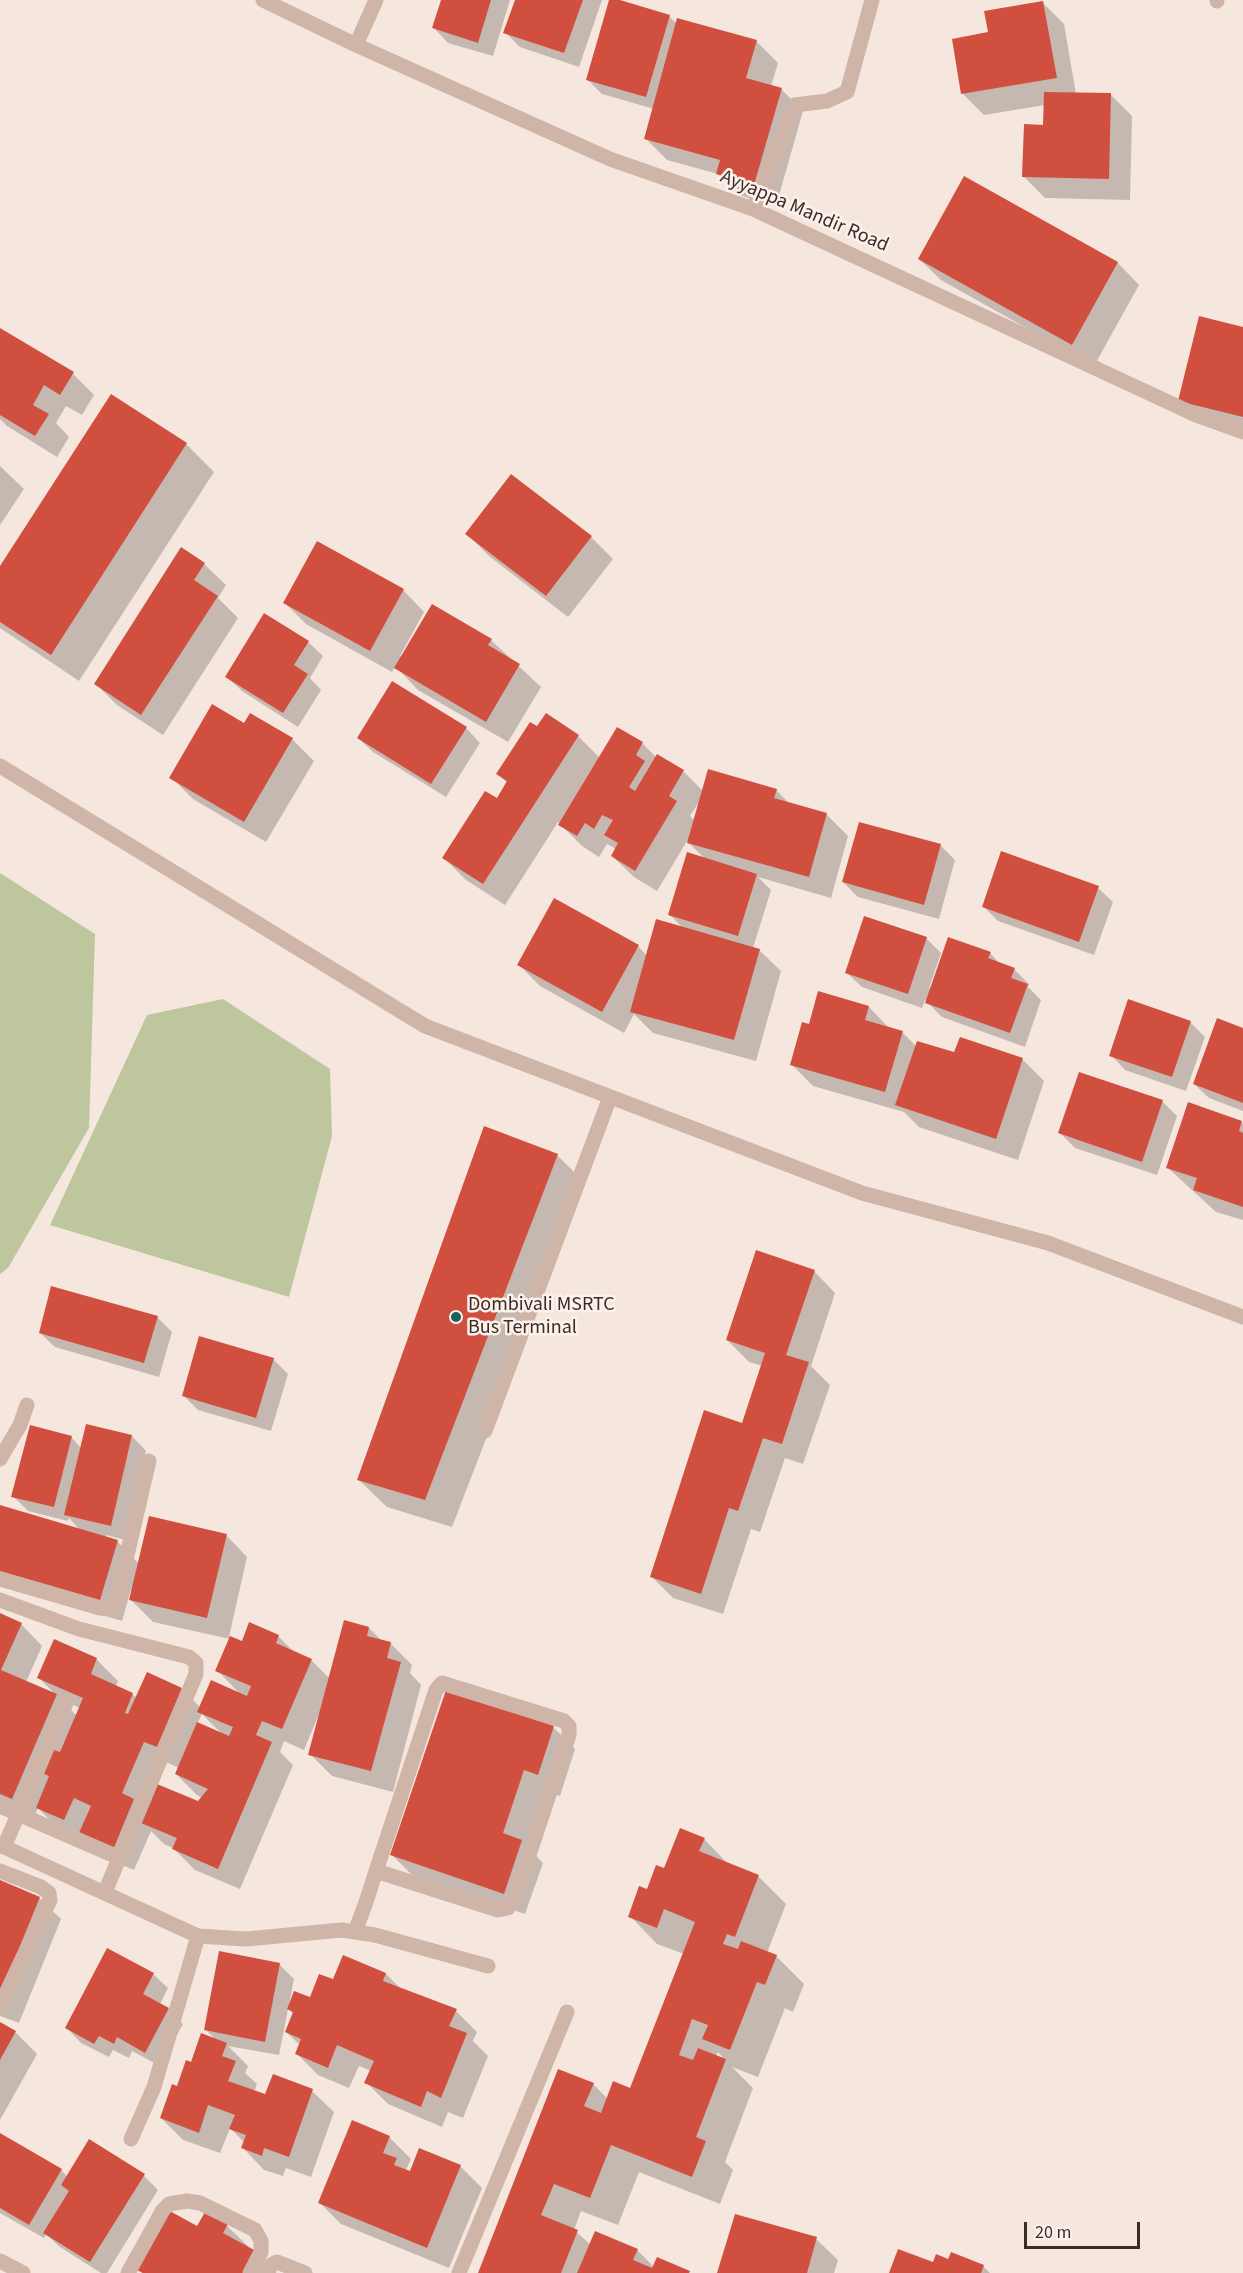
<!DOCTYPE html>
<html>
<head>
<meta charset="utf-8">
<style>
	body { margin:0 }
	#map { position:relative; width:1243px; height:2273px; overflow:hidden; background:#f5e7de; font-family:"Source Sans 3",sans-serif }
	canvas { display:block }
	.scale { position:absolute; left:1024px; top:2222px; width:116px; height:27px; box-sizing:border-box; border:3px solid #3b2c29; border-top:0; padding-left:8px; font-size:18px; line-height:21px; white-space:nowrap; color:#3b2c29; -webkit-text-stroke:4px #fcf2eb; paint-order:stroke }
</style>
</head>
<body>
<div id="map">
<canvas width="1243" height="2273"></canvas>
<div class="scale">20 m</div>
</div>
<script>
const g = document.querySelector('canvas').getContext('2d');
g.lineJoin = 'round';
function fillPath(path, color) {
  g.fillStyle = color;
  g.fill(path, 'evenodd');
}
function shape(rows) {
  const path = new Path2D();
  for (const r of rows) {
    path.moveTo(r[0], r[1]);
    for (let i = 2; i < r.length; i += 2) path.lineTo(r[i], r[i + 1]);
  }
  return path;
}
function stroke(path, color, width, dash) {
  g.strokeStyle = color;
  g.lineWidth = width;
  g.lineCap = dash ? 'butt' : 'round';
  g.setLineDash(dash || []);
  g.stroke(path);
}
function label(font, color, halo, rows, align = 'center') {
  g.font = font + ' "Source Sans 3",sans-serif';
  g.lineWidth = 5;
  g.setLineDash([]);
  g.textBaseline = 'middle';
  g.strokeStyle = halo;
  g.fillStyle = color;
  for (const [text, x, y, turn = 0] of rows) {
    g.save();
    g.translate(x, y);
    g.rotate((+turn || 0) * Math.PI / 180);
    g.textAlign = isNaN(turn) ? turn : align;
    if (halo) g.strokeText(text, 0, 0);
    g.fillText(text, 0, 0);
    g.restore();
  }
}
fillPath(shape([
	[0,873,95,934,89,1128,8,1268,0,1274],
	[223,999,330,1069,332,1136,289,1297,50,1225,147,1015]
]), '#bdc69c');
fillPath(shape([
	[442,0,510,0,493,56,448,43,434,28],
	[517,0,602,0,579,67,520,47,505,32],
	[611,0,669,16,677,24,756,41,778,63,771,86,781,89,803,111,776,206,739,195,718,174,667,160,645,138,654,109,602,94,587,79],
	[1043,3,1064,24,1076,94,1111,95,1132,116,1130,200,1045,198,1023,176,1044,126,1045,105,984,115,962,93,989,34],
	[964,178,1118,263,1139,285,1094,366,941,280,919,259],
	[1243,328,1243,433,1179,401],
	[0,330,73,374,94,395,82,415,66,406,56,423,69,437,57,457,7,426,0,419],
	[111,397,186,444,214,472,79,681,0,628,0,569],
	[0,466,24,489,0,525],
	[511,476,591,537,613,559,568,617,489,556,467,534],
	[204,564,226,585,218,598,238,618,163,735,117,705,96,684],
	[403,590,424,612,400,656,403,657,491,640,541,687,508,742,418,690,395,666,392,672,306,624,285,603],
	[308,642,323,656,310,678,321,690,298,727,242,691,227,677],
	[251,715,292,739,314,761,266,842,193,799,171,777,245,725],
	[466,728,480,743,446,797,373,752,358,738],
	[538,728,578,736,600,758,642,743,657,758,683,771,703,791,776,790,790,804,826,814,848,836,831,898,758,877,771,890,753,948,759,950,781,971,756,1061,653,1033,634,1014,624,1033,540,986,519,965,555,900,638,946,647,956,684,929,670,915,706,860,687,841,657,891,634,877,612,856,616,849,607,844,599,857,582,846,558,822,505,905,466,880,444,858,497,800,508,784,498,774],
	[699,802,695,821,690,816],
	[940,845,955,860,939,919,858,897,843,882],
	[1098,888,1113,902,1094,955,998,921,983,906],
	[926,938,941,953,929,988,932,989,990,953,1001,965,1014,969,1029,984,1028,987,1041,1000,1025,1047,942,1017,925,1000,922,1008,862,987,847,973],
	[869,1007,890,1029,902,1032,917,1047,955,1054,1022,1059,1044,1081,1018,1160,919,1127,904,1112,813,1086,791,1064,810,1026],
	[1190,1022,1205,1037,1186,1091,1125,1070,1111,1055],
	[1243,1029,1243,1111,1209,1098,1194,1084],
	[1162,1101,1177,1116,1157,1175,1075,1148,1060,1133],
	[1241,1122,1243,1124,1243,1220,1216,1212,1168,1168],
	[557,1155,585,1183,452,1527,387,1507,359,1480],
	[814,1271,835,1293,811,1366,830,1385,803,1464,785,1458,760,1532,751,1529,723,1614,673,1598,651,1576,743,1424,763,1366,749,1362,727,1340],
	[157,1317,172,1332,159,1377,55,1347,40,1333],
	[273,1359,288,1374,271,1431,198,1410,183,1395],
	[132,1436,146,1451,125,1540,106,1535,106,1538,117,1541,139,1564,226,1535,247,1557,229,1637,243,1643,278,1636,296,1654,311,1660,330,1679,369,1628,382,1641,390,1643,412,1665,410,1673,421,1685,393,1792,332,1776,310,1754,320,1715,319,1714,304,1750,284,1741,280,1752,293,1765,240,1889,195,1870,173,1848,164,1844,151,1831,134,1870,101,1856,59,1829,38,1808,33,1820,0,1803,0,1615,21,1624,42,1646,26,1682,57,1696,39,1678,96,1659,118,1681,116,1686,132,1694,137,1698,148,1674,182,1689,201,1708,241,1695,217,1670,230,1639,153,1622,131,1600,133,1590,131,1589,122,1621,0,1585,0,1507,81,1531,69,1518,68,1521,28,1511,13,1496,71,1437,81,1448],
	[60,1699,80,1708,77,1716],
	[202,1714,223,1735,197,1724],
	[166,1762,179,1768,176,1774,198,1796,203,1798,199,1803,156,1785],
	[447,1692,554,1728,575,1749,560,1796,546,1791,527,1846,543,1863,525,1914,413,1876,392,1855],
	[704,1839,729,1865,758,1876,786,1904,767,1953,776,1956,804,1984,793,2012,785,2008,758,2077,732,2067,753,2088,725,2162,733,2170,720,2204,639,2172,618,2225,581,2211,574,2230,591,2245,637,2250,654,2267,690,2273,479,2273,593,2084,608,2099,631,2090,684,1954,657,1944,630,1916,665,1870],
	[718,2052,725,2060,716,2056],
	[0,1882,39,1898,61,1919,19,2023,0,2016],
	[344,1957,386,1974,402,1990,456,2011,477,2032,473,2041,488,2056,463,2118,448,2112,442,2127,388,2104,366,2082,371,2071,359,2066,349,2088,318,2075,297,2054,300,2045,286,2032,294,2014,288,2009,279,2055,228,2046,248,2066,245,2073,257,2084,254,2092,266,2096,274,2076,312,2091,334,2112,311,2177,286,2168,283,2176,264,2170,243,2148,245,2143,230,2128,220,2153,183,2140,161,2118,192,2064,216,2040,206,2030,279,1964,294,1979,289,2004,310,1999,334,1981],
	[153,1974,168,1988,160,2004,168,2009,183,2024,160,2066,132,2051,129,2058,113,2050,109,2057,81,2043,67,2028],
	[0,2024,15,2032,37,2054,0,2120],
	[0,2134,61,2170,68,2177,144,2176,158,2190,107,2273,101,2273,60,2247,46,2234,44,2238,0,2213],
	[389,2137,411,2159,406,2170,411,2173,460,2166,482,2188,449,2268,341,2224,320,2203],
	[227,2226,276,2273,142,2273,138,2269,198,2228],
	[816,2239,838,2260,834,2273,719,2273],
	[949,2261,983,2266,990,2273,891,2273]
]), '#0003');
fillPath(shape([
	[441,0,491,0,478,43,432,28],
	[515,0,583,0,564,53,503,33],
	[609,0,620,0,670,15,646,97,586,80],
	[1043,1,1057,78,961,94,952,39,988,32,984,11],
	[677,18,757,40,746,78,782,88,754,185,716,174,720,160,644,139],
	[1044,92,1111,93,1109,179,1022,177,1024,124,1043,125],
	[964,176,1118,262,1072,345,918,259],
	[1199,316,1243,327,1243,417,1178,401],
	[0,328,74,372,60,395,44,385,33,405,49,414,35,436,0,415],
	[111,394,187,443,51,655,0,622,0,566],
	[511,474,592,536,546,596,465,534],
	[317,541,404,589,370,651,283,603],
	[181,547,205,563,194,580,218,596,141,715,94,684],
	[432,604,492,639,488,645,520,664,486,722,394,668],
	[264,613,309,641,294,665,308,674,283,713,225,677],
	[392,681,467,727,431,784,357,738],
	[212,704,244,723,250,713,293,738,244,822,169,778],
	[546,713,579,735,483,884,442,858,485,791,497,798,507,781,496,774,530,722,537,726],
	[617,727,643,742,636,755,645,761,629,787,635,791,657,754,684,770,669,796,677,801,635,871,611,856,618,843,604,835,613,820,602,815,594,829,585,823,577,836,558,825],
	[708,769,777,789,774,798,827,813,809,877,687,843],
	[859,822,941,844,924,905,842,882],
	[1001,851,1099,886,1079,942,982,907],
	[687,852,757,874,738,936,668,915],
	[554,898,639,945,602,1012,517,965],
	[864,916,927,937,908,994,845,973],
	[656,919,760,949,734,1040,630,1012],
	[948,937,991,952,988,958,1015,968,1011,978,1028,984,1010,1033,925,1003],
	[818,991,869,1006,865,1020,903,1031,885,1092,790,1065,802,1022,809,1024],
	[1128,999,1191,1021,1172,1077,1109,1056],
	[1217,1018,1243,1028,1243,1103,1193,1084],
	[960,1037,1023,1058,996,1139,895,1105,917,1041,954,1052],
	[1079,1072,1163,1100,1142,1162,1058,1133],
	[1188,1102,1242,1121,1239,1131,1243,1133,1243,1207,1193,1190,1197,1178,1166,1168],
	[484,1126,558,1154,425,1500,357,1480],
	[756,1250,815,1270,786,1355,809,1362,782,1444,763,1438,738,1511,729,1508,701,1594,650,1577,704,1410,742,1423,765,1353,726,1340],
	[51,1286,158,1316,144,1363,39,1333],
	[199,1336,274,1358,256,1418,182,1396],
	[86,1424,132,1435,111,1526,64,1515],
	[30,1425,72,1436,54,1507,11,1497],
	[0,1505,118,1540,100,1600,0,1571],
	[149,1516,227,1534,207,1618,129,1600],
	[0,1613,22,1623,1,1670,57,1694,12,1799,0,1794],
	[344,1620,369,1627,367,1636,391,1642,387,1658,401,1662,371,1771,308,1755],
	[249,1622,279,1635,276,1643,312,1659,282,1729,262,1721,256,1735,272,1742,218,1869,172,1849,177,1838,141,1823,157,1784,198,1801,208,1789,175,1774,197,1722,229,1736,233,1727,197,1712,211,1680,247,1696,251,1686,215,1671,230,1636,242,1641],
	[54,1639,97,1658,91,1674,133,1693,125,1713,128,1714,147,1672,182,1688,157,1747,144,1742,122,1793,134,1799,113,1850,78,1835,91,1806,74,1798,64,1820,36,1808,49,1776,44,1774,54,1750,60,1752,83,1698,37,1678],
	[446,1690,554,1726,538,1775,524,1770,503,1833,522,1840,504,1894,390,1855],
	[680,1828,705,1838,699,1851,759,1875,735,1937,727,1934,723,1944,738,1949,741,1941,777,1955,765,1985,757,1982,730,2050,702,2039,708,2025,692,2019,679,2055,693,2060,698,2048,726,2059,696,2137,706,2141,692,2177,611,2145,590,2198,554,2184,541,2215,578,2230,561,2273,478,2273,558,2069,594,2083,584,2106,601,2113,613,2081,630,2088,695,1922,664,1909,657,1928,628,1917,639,1886,647,1889,656,1865,664,1868],
	[0,1880,40,1897,0,1995],
	[107,1948,154,1973,143,1994,169,2008,145,2053,117,2037,114,2044,99,2036,94,2044,65,2028],
	[219,1951,280,1963,265,2042,204,2030],
	[343,1955,386,1973,383,1981,457,2009,449,2026,467,2033,441,2098,427,2091,421,2107,364,2083,374,2061,337,2045,328,2068,295,2054,301,2039,285,2032,293,2012,287,2009,294,1991,310,1997,319,1974,333,1979],
	[0,2022,16,2031,0,2060],
	[201,2033,227,2043,222,2056,236,2061,228,2081,265,2094,273,2074,313,2089,289,2157,264,2148,262,2156,241,2148,246,2135,229,2129,235,2115,208,2105,199,2133,160,2118,172,2084,177,2086,186,2060,191,2062],
	[352,2120,390,2136,383,2153,397,2158,394,2165,410,2171,419,2148,461,2165,427,2248,318,2203],
	[0,2133,62,2169,29,2225,0,2208],
	[89,2139,145,2174,90,2262,43,2233,69,2191,61,2185],
	[168,2210,197,2226,205,2212,228,2224,223,2233,256,2251,244,2273,143,2273,137,2270],
	[735,2214,817,2237,807,2273,717,2273],
	[595,2231,638,2249,633,2260,652,2268,657,2257,690,2271,689,2273,577,2273],
	[898,2249,933,2262,936,2254,948,2259,951,2252,984,2265,981,2273,889,2273]
]), '#d14f3f');
stroke(shape([
	[263,0,356,45,610,159,753,209,1196,415,1243,432],
	[1217,1,1217,0],
	[356,45,376,0],
	[753,209,795,105,827,101,847,92,872,0],
	[0,766,425,1026,862,1193,1048,1243,1243,1317],
	[485,1431,610,1097],
	[0,1459,20,1425,27,1405],
	[0,1579,100,1608,111,1609,116,1602,149,1461],
	[0,1600,79,1629,189,1657,196,1663,196,1674,105,1892],
	[0,1806,120,1858],
	[0,1845,198,1936,246,1939,342,1930,375,1935,488,1966],
	[4,1847,67,1701],
	[0,1871,41,1887,49,1893,50,1900,0,2006],
	[355,1932,366,1902,376,1871,436,1690,442,1683,564,1721,569,1726,569,1735,514,1900,508,1908,498,1910,376,1871],
	[131,2139,154,2087,198,1936],
	[0,2261,23,2273],
	[128,2273,163,2210,169,2204,187,2201,200,2203,255,2230,261,2241,261,2252,250,2273],
	[268,2273,271,2265,277,2262,305,2273],
	[459,2273,567,2012]
]), '#cfb4a8', 15);
for (const [x, y, r, color] of [
	[456,1317,6,"#1a615c"]
]) {
  const dot = new Path2D();
  dot.arc(x, y, r, 0, 2 * Math.PI);
  g.fillStyle = color;
  g.fill(dot);
  stroke(dot, '#fcf2eb', 2);
}
label('20px', '#3b2c29', '#fcf2eb', [
	["Ayyappa Mandir Road",804,212,23]
]);
label('20px', '#3b2c29', '#fcf2eb', [
	["Dombivali MSRTC",468,1306],
	["Bus Terminal",468,1329]
], 'left');
</script>
</body>
</html>
